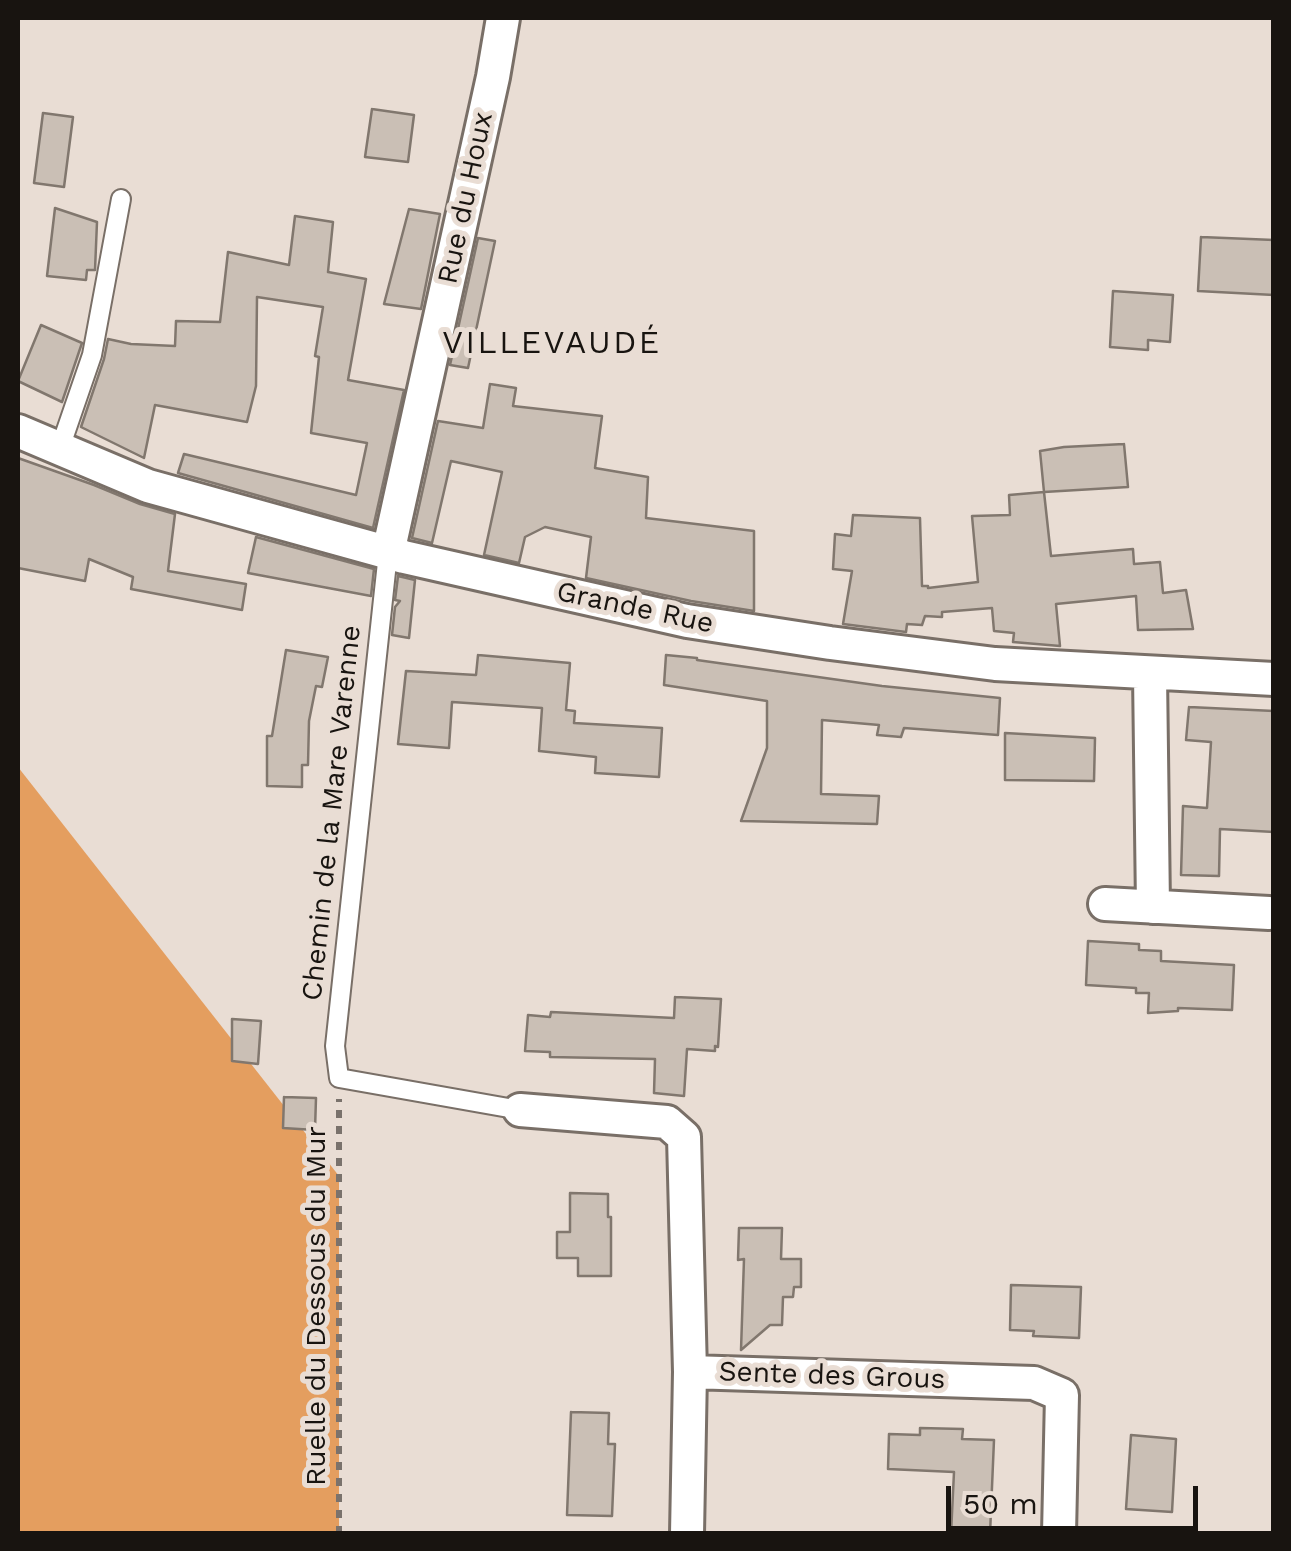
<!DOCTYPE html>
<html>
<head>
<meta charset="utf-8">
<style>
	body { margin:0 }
	#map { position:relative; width:1291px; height:1551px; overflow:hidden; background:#e9ddd4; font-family:"Work Sans",sans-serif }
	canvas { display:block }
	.frame { position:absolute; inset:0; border:20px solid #181410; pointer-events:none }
	.scale { position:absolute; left:946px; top:1486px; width:252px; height:45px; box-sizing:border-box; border:5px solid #181410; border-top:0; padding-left:12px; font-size:30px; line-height:35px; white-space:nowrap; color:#181410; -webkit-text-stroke:8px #e9ddd4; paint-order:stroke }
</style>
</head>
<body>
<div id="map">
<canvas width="1291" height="1551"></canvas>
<div class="frame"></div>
<div class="scale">50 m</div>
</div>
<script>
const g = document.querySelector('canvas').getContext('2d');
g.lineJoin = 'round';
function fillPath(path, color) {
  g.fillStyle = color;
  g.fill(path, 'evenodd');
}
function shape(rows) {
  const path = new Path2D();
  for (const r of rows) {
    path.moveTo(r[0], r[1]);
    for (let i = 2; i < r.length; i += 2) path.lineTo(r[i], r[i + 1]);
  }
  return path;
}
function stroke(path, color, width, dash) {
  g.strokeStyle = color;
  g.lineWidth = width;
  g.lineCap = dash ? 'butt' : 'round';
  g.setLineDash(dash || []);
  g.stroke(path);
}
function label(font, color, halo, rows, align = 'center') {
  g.font = font + ' "Work Sans",sans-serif';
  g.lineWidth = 10;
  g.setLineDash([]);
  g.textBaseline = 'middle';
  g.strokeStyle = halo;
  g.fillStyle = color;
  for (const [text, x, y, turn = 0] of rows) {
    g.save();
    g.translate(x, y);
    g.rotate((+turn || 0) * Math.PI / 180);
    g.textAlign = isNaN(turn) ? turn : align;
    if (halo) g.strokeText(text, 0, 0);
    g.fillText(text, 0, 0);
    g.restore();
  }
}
fillPath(shape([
	[18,767,339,1176,339,1533,18,1533]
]), '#e49e5f');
const building = shape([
	[372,109,414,115,408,162,365,157,372,109],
	[43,113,73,117,64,187,34,183,43,113],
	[55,208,97,222,95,270,87,270,86,280,47,276,55,208],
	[409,209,440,214,421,309,384,304,409,209],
	[295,216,333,222,328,272,366,279,348,380,404,390,373,528,178,473,184,454,356,495,367,443,311,433,319,357,315,356,323,307,257,297,256,386,247,422,155,405,144,458,81,427,104,359,108,339,131,344,175,346,176,321,220,322,228,252,289,265,295,216],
	[1201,237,1274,240,1274,295,1198,291,1201,237],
	[478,238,495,241,468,368,450,365,478,238],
	[1113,291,1173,295,1170,342,1148,340,1148,350,1110,347,1113,291],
	[41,325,82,343,62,402,18,381,41,325],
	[490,384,516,388,513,406,602,416,595,468,648,477,646,518,754,531,754,611,691,601,586,578,591,537,545,527,525,537,519,563,484,555,502,472,451,461,432,543,412,538,438,421,483,428,490,384],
	[1124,444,1128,487,1044,492,1040,451,1064,447,1124,444],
	[18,458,94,485,140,504,175,514,168,571,246,584,242,610,131,589,133,577,89,559,85,581,18,568,18,458],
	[1044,492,1051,556,1133,549,1134,564,1160,562,1163,593,1186,590,1193,629,1138,630,1136,596,1056,604,1060,646,1013,642,1014,633,994,631,992,608,942,612,942,617,925,616,922,625,907,624,906,632,843,624,852,571,833,569,835,534,851,536,853,515,920,518,922,586,928,586,928,588,978,582,972,516,1010,515,1009,495,1044,492],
	[256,537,374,569,371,596,248,573,256,537],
	[398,576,415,580,409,638,392,635,395,607,400,601,395,600,398,576],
	[286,650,328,657,322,687,316,686,309,721,308,765,302,765,302,787,267,786,267,736,272,736,286,650],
	[478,655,570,663,566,710,575,711,574,723,662,728,659,777,595,773,596,757,539,751,542,708,452,702,449,748,398,744,406,671,476,675,478,655],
	[666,655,697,658,697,660,882,686,1000,698,998,735,904,728,901,737,877,735,879,725,822,720,821,794,879,796,877,824,741,821,767,748,767,701,664,685,666,655],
	[1189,707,1274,711,1274,832,1220,829,1219,876,1181,875,1183,806,1207,808,1211,742,1186,740,1189,707],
	[1005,733,1095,738,1094,781,1005,780,1005,733],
	[1088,941,1139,944,1139,950,1161,951,1161,961,1234,965,1232,1010,1178,1008,1178,1011,1148,1013,1149,993,1136,993,1136,988,1086,985,1088,941],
	[675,997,721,999,718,1047,715,1046,715,1051,687,1049,684,1096,654,1093,655,1059,550,1057,550,1052,525,1051,528,1015,550,1017,551,1012,674,1018,675,997],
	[232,1019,261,1021,258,1064,232,1061,232,1019],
	[284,1097,316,1098,315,1130,283,1128,284,1097],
	[570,1193,608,1194,608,1217,611,1217,611,1276,578,1276,578,1258,557,1258,557,1232,570,1232,570,1193],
	[739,1228,782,1228,781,1259,801,1259,801,1287,794,1287,793,1297,783,1297,782,1325,770,1325,741,1350,744,1259,738,1260,739,1228],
	[1011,1285,1081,1287,1079,1338,1033,1336,1034,1331,1010,1330,1011,1285],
	[571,1412,609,1413,608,1444,615,1444,612,1516,567,1515,571,1412],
	[920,1428,963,1429,962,1439,994,1440,990,1534,951,1534,954,1472,888,1469,889,1434,920,1435,920,1428],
	[1131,1435,1176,1439,1172,1512,1126,1509,1131,1435]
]);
fillPath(building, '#cabfb5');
stroke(building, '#81776e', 2.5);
const lane = shape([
	[60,448,92,355,121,199],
	[388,553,335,1046,339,1078,520,1110]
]);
const street = shape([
	[18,431,148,486,404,557,687,621,830,643,995,664,1274,679],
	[388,553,493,77,503,18],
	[1150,674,1153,907],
	[1105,904,1269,913],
	[520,1110,667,1122,684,1137,690,1372,687,1534],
	[690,1372,1034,1383,1062,1395,1059,1534]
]);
stroke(lane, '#796f67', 22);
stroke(street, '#796f67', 38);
stroke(shape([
	[339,1534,339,1099]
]), '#7a726c', 6, [8, 8]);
stroke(lane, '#fff', 18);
stroke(street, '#fff', 32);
label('28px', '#181410', '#e9ddd4', [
	["Rue du Houx",466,198,-78],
	["Grande Rue",635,608,12],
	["Chemin de la Mare Varenne",332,813,-84],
	["Ruelle du Dessous du Mur",317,1306,-90],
	["Sente des Grous",832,1376,2]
]);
g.letterSpacing = '2.5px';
label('32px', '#181410', '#e9ddd4', [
	["VILLEVAUDÉ",552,344]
]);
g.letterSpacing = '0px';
</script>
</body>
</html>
